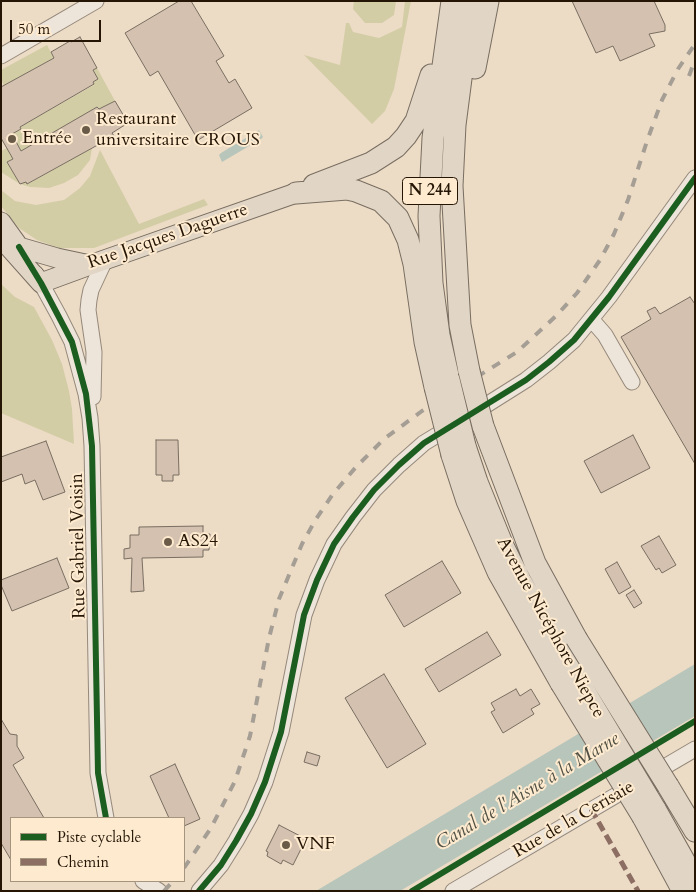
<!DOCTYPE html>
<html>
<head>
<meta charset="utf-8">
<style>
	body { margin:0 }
	#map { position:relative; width:696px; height:892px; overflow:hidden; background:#ecdbc5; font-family:Cardo,serif }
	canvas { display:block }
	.frame { position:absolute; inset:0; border:2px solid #241505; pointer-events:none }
	.legend { position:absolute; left:10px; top:817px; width:175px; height:65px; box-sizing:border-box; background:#fdeacf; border:1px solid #a6957e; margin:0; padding:6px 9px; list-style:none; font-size:15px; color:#241505 }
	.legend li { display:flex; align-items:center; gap:10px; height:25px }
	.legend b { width:25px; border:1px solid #a6957e }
	.scale { position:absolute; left:10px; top:20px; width:91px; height:22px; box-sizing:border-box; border:2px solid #241505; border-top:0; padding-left:6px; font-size:15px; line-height:18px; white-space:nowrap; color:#241505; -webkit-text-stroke:4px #fdeacf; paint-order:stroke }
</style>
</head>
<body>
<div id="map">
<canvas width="696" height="892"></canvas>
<div class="frame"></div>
<ul class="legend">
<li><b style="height:6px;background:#1b5e20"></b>Piste cyclable</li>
<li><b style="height:6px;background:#8d6e63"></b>Chemin</li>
</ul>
<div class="scale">50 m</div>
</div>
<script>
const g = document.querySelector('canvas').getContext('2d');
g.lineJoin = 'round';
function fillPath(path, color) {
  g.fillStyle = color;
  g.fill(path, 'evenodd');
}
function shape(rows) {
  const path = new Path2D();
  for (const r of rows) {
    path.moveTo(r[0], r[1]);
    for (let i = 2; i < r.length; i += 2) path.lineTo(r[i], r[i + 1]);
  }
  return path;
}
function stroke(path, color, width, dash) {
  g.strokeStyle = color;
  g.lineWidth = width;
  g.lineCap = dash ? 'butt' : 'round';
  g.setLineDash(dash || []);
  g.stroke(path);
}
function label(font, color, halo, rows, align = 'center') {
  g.font = font + ' Cardo,serif';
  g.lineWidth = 4;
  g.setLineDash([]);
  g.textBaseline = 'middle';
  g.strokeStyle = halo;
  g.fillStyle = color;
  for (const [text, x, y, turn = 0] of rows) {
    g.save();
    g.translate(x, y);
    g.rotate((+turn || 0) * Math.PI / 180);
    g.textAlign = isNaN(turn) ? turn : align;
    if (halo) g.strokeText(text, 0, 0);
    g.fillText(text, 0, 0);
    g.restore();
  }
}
fillPath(shape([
	[354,1,396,1,394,15,382,23,365,23,353,9],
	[405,1,411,1,394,89,385,111,372,124,304,55,340,65,346,23,349,23,353,32,379,38,402,27],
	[47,45,54,58,4,86,1,79,1,70],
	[97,68,115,101,99,109,97,107,21,151,12,134,21,130,20,127,94,85,93,82,98,79,93,70],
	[7,148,13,159,7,162,20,184,26,182,28,184,92,148,90,160,78,175,64,183,49,188,30,187,20,184,1,172,1,151],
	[100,150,139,224,204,199,208,205,94,248,58,248,37,240,19,228,1,206,1,190,15,201,36,205,64,200,80,188,90,176],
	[1,284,15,297,34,307,52,340,62,364,69,391,72,409,74,444,1,413]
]), '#d3cda6');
fillPath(shape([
	[259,130,263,137,261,139,222,162,219,155,221,153],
	[695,664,695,716,400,891,316,891]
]), '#b8c5ba');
const building = shape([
	[179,1,191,1,224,56,216,61,229,83,235,79,252,108,198,140,158,71,150,76,125,33,179,1],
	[572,1,654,1,665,25,665,31,649,34,655,46,620,61,613,46,596,53,572,1],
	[80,37,97,68,93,70,98,79,93,82,94,84,20,127,21,129,12,134,21,151,97,107,99,109,115,101,128,123,112,133,114,136,27,184,26,182,20,184,7,162,13,159,1,138,1,87,54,58,51,52,70,41,71,42,80,37],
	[690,297,695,304,695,464,621,337,651,319,647,311,655,307,660,314,690,297],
	[633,435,650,468,601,493,584,461,633,435],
	[156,440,178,440,179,475,173,475,173,481,162,481,162,475,156,475,156,440],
	[46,441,65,492,43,500,35,480,25,484,22,474,1,482,1,457,46,441],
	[203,526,203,534,210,534,209,550,203,550,203,557,142,558,144,591,131,592,132,558,124,559,124,549,130,548,130,535,139,535,139,527,203,526],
	[659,536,676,565,662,573,659,568,656,570,641,546,659,536],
	[57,558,69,588,12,611,1,585,1,580,57,558],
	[442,561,461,593,404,627,385,595,442,561],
	[617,562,631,587,619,594,605,569,617,562],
	[634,590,642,603,634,608,626,595,634,590],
	[487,632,501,655,439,692,425,669,487,632],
	[384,674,426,744,387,768,345,698,384,674],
	[516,689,520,696,531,689,540,704,531,709,534,714,503,733,491,712,495,710,491,703,516,689],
	[1,719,10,734,17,735,17,746,24,758,13,765,44,818,11,818,11,860,1,843,1,719],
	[307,752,320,756,317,766,304,762,307,752],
	[175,764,200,819,184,826,184,818,169,818,150,776,175,764],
	[279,825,306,839,293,865,283,860,281,864,267,856,268,852,266,851,279,825]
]);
fillPath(building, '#d4c1af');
stroke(building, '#786e61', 1);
const minor = shape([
	[1,56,96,1],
	[36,274,59,316,72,342,86,394,90,418,92,446,98,773,106,818],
	[592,320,605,335,632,382],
	[93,397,94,352,88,310,89,300,91,290,105,260],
	[472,414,526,380,549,362,574,340,609,297,695,178],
	[143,881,159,891],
	[199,891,221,865,236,841,251,814,265,782,281,732,304,615,317,580,334,544,353,517,374,490,399,465,424,443,452,426],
	[453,891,695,749]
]);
const major = shape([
	[1,222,19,247,57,258,90,265],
	[1,238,41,283,90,265,296,193]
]);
const highway = shape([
	[475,68,488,1],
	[314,185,371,163,396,147,406,136,416,121,431,75],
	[296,193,347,189,356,191,381,201,398,218,408,240,414,264,425,342,435,387],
	[469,371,460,325,452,186,455,125,471,1],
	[449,380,439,335,432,283,429,216,433,138,452,1],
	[483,426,535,563,576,638],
	[465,446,477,482,503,546,520,580,574,674],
	[452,455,467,501,498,572,561,683],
	[668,786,695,831],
	[655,809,695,880],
	[643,817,683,891]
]);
stroke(minor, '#95897b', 17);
stroke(major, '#786e61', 21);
stroke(highway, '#786e61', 23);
stroke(minor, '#eee5da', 15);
stroke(major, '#e1d5c5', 19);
stroke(highway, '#e1d5c5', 21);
stroke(shape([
	[689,76,695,60],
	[184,868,211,828,235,781,250,736,269,638,279,599,302,544,316,519,333,494,356,467,384,439,422,411,517,352,556,316,577,293,600,260,614,234,628,200,647,141,662,100,678,69,695,44],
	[164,891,173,881]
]), '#a59e94', 4, [9, 9]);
const highwayBridge = shape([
	[469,371,483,426],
	[449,380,465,446],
	[435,387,452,455],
	[576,638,668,786],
	[574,674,655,809],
	[561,683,643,817]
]);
stroke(highwayBridge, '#786e61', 23, []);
stroke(highwayBridge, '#e1d5c5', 21);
stroke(shape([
	[591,809,638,891]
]), '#8d6e63', 5, [10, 5]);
stroke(shape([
	[19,247,41,283,72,342,86,394,92,446,98,773,106,818],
	[199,891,221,865,236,841,251,814,265,782,281,732,304,615,317,580,334,544,353,517,374,490,399,465,424,443,526,380,549,362,574,340,609,297,695,178],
	[412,891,695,721]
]), '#1b5e20', 6);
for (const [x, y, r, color] of [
	[86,130,5,"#6a5a48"],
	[12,139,5,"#6a5a48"],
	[168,542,5,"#6a5a48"],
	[286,845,5,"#6a5a48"]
]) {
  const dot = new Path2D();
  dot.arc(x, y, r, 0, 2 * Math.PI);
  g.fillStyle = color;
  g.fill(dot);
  stroke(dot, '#fdeacf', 2);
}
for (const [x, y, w] of [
	[430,191,55]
]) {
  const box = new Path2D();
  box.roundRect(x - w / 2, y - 13.5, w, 27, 4);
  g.fillStyle = '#fdeacf';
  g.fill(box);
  stroke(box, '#241505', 1);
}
label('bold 16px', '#241505', null, [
	["N 244",430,191]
]);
label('18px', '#241505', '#fdeacf', [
	["Restaurant",96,120],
	["universitaire CROUS",96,141],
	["Entrée",22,139],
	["AS24",178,542],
	["VNF",296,845]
], 'left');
label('18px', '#241505', '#fdeacf', [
	["Rue Jacques Daguerre",168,237,-19],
	["Rue Gabriel Voisin",79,546,-91],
	["Avenue Nicéphore Niepce",550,628,61],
	["Rue de la Cerisaie",574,820,-30]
]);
label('italic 19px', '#504f43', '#fdeacf', [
	["Canal de l'Aisne à la Marne",528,792,-31]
]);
</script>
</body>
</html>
